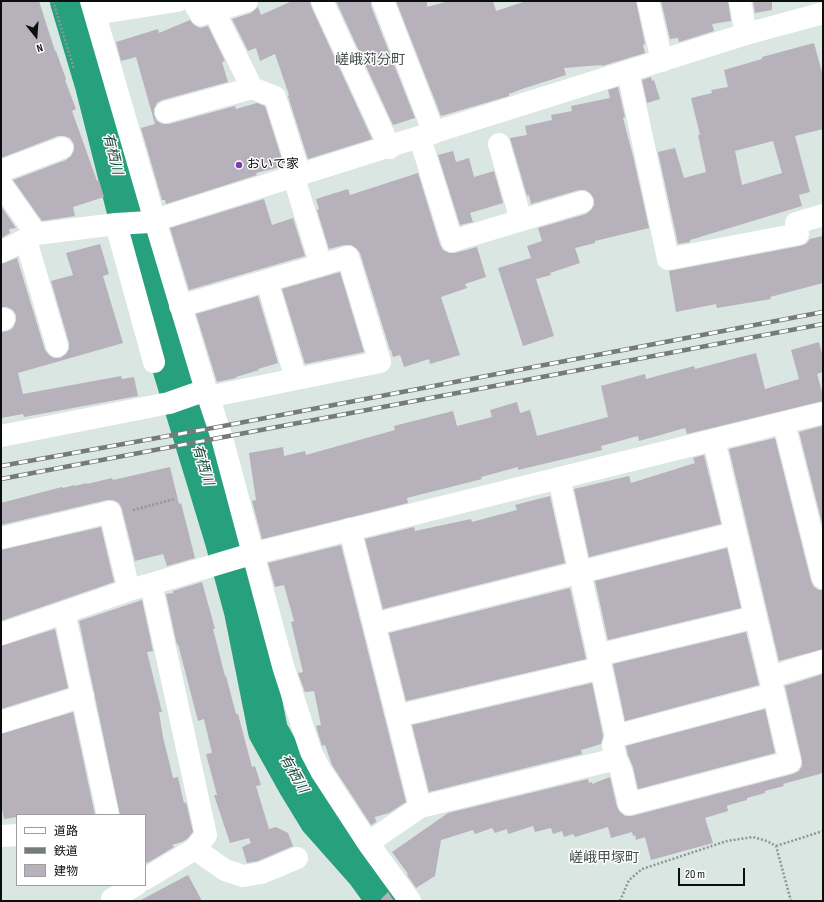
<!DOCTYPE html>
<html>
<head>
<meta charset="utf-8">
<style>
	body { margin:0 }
	#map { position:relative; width:824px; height:902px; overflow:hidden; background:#dae6e1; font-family:"Sofia Sans Condensed","Noto Sans JP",sans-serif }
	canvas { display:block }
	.frame { position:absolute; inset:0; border:2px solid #0a0e0c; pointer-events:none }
	.legend { position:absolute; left:16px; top:814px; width:130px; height:72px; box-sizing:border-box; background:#fff; border:1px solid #9d9f9e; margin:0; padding:5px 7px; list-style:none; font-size:12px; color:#0a0e0c }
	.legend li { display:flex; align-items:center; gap:8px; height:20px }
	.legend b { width:20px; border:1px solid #9d9f9e }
	.north { position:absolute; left:16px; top:16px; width:40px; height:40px; -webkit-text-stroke:3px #fff; paint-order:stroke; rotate:163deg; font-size:11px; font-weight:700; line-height:16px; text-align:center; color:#0a0e0c }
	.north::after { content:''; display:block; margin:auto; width:14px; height:18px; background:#0a0e0c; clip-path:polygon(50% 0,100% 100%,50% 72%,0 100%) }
	.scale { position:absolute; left:678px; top:868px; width:67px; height:18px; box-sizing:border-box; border:2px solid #0a0e0c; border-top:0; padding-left:5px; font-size:12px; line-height:14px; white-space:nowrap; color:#0a0e0c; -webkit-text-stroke:3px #fff; paint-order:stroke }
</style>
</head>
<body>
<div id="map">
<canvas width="824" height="902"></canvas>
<div class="frame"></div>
<ul class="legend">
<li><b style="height:5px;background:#fff"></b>道路</li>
<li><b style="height:5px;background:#747c78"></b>鉄道</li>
<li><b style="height:11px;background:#b6b1ba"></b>建物</li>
</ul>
<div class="north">N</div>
<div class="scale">20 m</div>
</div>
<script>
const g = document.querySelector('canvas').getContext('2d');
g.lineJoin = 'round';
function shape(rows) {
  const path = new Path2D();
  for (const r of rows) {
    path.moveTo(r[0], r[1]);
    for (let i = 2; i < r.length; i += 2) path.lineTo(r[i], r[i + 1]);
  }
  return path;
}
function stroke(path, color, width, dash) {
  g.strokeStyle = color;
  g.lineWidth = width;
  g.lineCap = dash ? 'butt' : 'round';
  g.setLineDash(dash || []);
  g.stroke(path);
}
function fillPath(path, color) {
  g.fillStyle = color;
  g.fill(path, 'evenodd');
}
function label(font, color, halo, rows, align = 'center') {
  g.font = font + ' "Sofia Sans Condensed","Noto Sans JP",sans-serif';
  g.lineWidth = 3;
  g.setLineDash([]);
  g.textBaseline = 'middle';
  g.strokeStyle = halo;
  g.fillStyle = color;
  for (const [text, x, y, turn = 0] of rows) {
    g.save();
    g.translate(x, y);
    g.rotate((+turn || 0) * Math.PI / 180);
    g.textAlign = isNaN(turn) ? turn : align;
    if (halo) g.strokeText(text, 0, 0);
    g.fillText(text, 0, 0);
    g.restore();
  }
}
stroke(shape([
	[70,1,95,85,138,255,225,541,244,611,268,731,297,783,319,819,366,872,387,901]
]), '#27a07d', 40);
fillPath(shape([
	[1,1,39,1,55,51,56,51,66,79,65,80,76,109,72,111,97,181,99,180,104,197,73,207,75,216,42,221,13,180,66,160,71,156,74,150,74,144,70,138,64,136,58,136,1,158],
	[292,1,310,1,311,6,372,139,308,159,288,96,289,95,275,54,260,61,256,48,248,51,232,19,251,13,258,7,261,15],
	[336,1,371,1,371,6,415,118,393,125],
	[396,1,427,1,427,7,449,1,493,1,496,11,526,1,636,1,645,44,643,45,645,53,602,66,601,65,564,68,566,75,525,88,509,94,509,96,441,116],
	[661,1,728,1,731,21,712,24,714,31,679,42,678,38,670,39],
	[753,1,772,1,772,10,755,13],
	[190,20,194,25,200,28,208,26,225,61,222,62,228,82,162,100,157,103,154,109,154,115,157,121,163,124,169,124,235,106,236,109,257,103,265,106,284,166,256,173,257,175,166,204,165,200,162,200,141,128,155,124,136,57,121,61,116,42,158,29,159,33],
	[814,43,823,76,823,129,795,136,810,192,799,195,802,206,690,240,690,242,678,244,658,152,675,148,684,178,706,172,698,135,700,135,691,98,712,93,711,90,728,87,724,70,762,59,762,57],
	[773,141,782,173,742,185,735,151],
	[651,77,652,81,654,80,660,99,647,103,642,80],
	[618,87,625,117,623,118,633,156,649,228,595,241,595,243,575,248,580,263,550,273,551,275,536,279,554,336,523,346,498,268,531,258,527,246,542,241,538,228,586,214,591,210,594,205,594,199,590,193,585,190,579,190,531,204,529,195,527,196,510,138,527,135,525,126,552,120,551,115,572,111,571,106,610,98,608,90],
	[453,151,456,162,469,158,474,177,494,171,503,203,470,213,473,222,460,225,438,155],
	[418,173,440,245,443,250,449,253,455,253,477,247,486,277,465,284,467,288,441,297,460,355,430,364,429,359,404,367,400,355,393,357,391,350,390,350,360,253,356,248,351,245,344,245,329,249,317,210,319,209,316,199,348,189,350,195],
	[264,199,272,225,293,218,305,256,189,290,170,228],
	[1,206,16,228,9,229,10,233,1,238],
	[823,236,823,283,770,297,771,299,717,308,716,304,676,312,669,271,800,246,806,244,810,239],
	[100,244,109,274,103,276,123,343,18,373,23,394,121,376,122,379,134,377,138,396,24,417,23,414,1,418,1,332,8,331,13,328,16,321,16,315,13,310,7,307,1,307,1,264,17,258,45,350,49,355,54,358,60,358,66,354,69,349,69,343,51,281,73,275,66,253],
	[340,272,364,352,305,364,282,289],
	[258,296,278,363,258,369,259,370,236,377,236,378,217,382,196,314],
	[819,342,823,357,823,372,817,374,823,395,823,401,687,434,685,428,639,441,638,436,601,446,602,450,518,470,518,467,481,477,482,479,407,498,408,503,262,539,252,501,256,500,249,453,283,447,284,456,305,451,306,455,395,430,394,426,453,411,457,426,492,417,490,410,517,402,520,413,530,410,537,436,608,417,601,386,645,374,646,379,694,366,695,369,756,353,765,389,799,379,791,350],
	[822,426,823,429,823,527,799,432],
	[775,438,811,581,814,587,819,590,823,590,823,649,779,661,729,449],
	[704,455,721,524,589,557,574,489,629,476,631,483,695,463,693,458],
	[170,467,179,504,181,503,195,558,167,566,163,554,135,561,122,509,119,503,113,500,107,500,1,525,1,503,62,487,63,488,75,485,75,486,87,483,87,484,112,478,113,480],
	[550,496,565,563,383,609,365,539,414,527,415,531,471,519,472,522,517,510,515,505],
	[101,527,114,582,1,621,1,550],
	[341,545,406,802,389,813,375,817,376,822,371,825,332,765,325,745,322,746,316,726,321,725,314,691,305,692,298,673,303,672,291,622,294,621,284,585,275,587,268,563],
	[727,548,741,608,608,640,595,581],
	[202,582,215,629,213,629,225,676,226,676,236,714,238,714,252,767,255,766,261,785,256,786,269,829,276,827,288,833,293,846,258,861,247,863,242,847,251,843,249,838,230,843,214,795,217,795,206,754,212,753,204,719,198,721,178,644,177,645,166,594,173,593,173,591],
	[570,588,586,659,406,701,389,633],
	[142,600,153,651,147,652,162,712,159,712,163,737,173,778,178,777,184,803,186,802,193,832,187,839,182,842,172,845,174,847,149,862,145,863,145,815,120,815,79,621],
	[55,629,68,688,1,709,1,646],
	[746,632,759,685,625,721,613,664],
	[823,674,823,773,783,784,784,786,765,791,765,793,747,798,747,800,729,805,727,806,728,811,705,818,713,843,651,860,645,837,636,840,635,835,633,836,632,832,611,838,608,827,575,837,573,834,564,837,562,831,553,834,551,828,535,832,533,826,508,834,507,829,495,833,492,828,475,834,473,830,441,840,435,876,416,888,407,875,408,874,392,852,448,813,588,779,589,783,592,782,592,784,610,777,617,807,620,812,625,816,632,816,793,774,799,771,802,766,802,760,785,686],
	[592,683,603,736,601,744,581,750,582,754,429,792,412,725],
	[765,709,775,753,638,789,633,767,628,755,626,746],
	[73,712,95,815,17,815,17,817,4,819,1,804,1,734],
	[188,875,202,901,139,901],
	[388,892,394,901,382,901,381,899]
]), '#b6b1ba');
stroke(shape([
	[53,1,74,69],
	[133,510,175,499],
	[776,846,823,831],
	[620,901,629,880,642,869,727,841,753,837,767,841,776,846,791,901]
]), '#8e9793', 2.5, [2, 2]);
stroke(shape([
	[91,1,155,221,206,390,222,438,283,666,304,731,311,752,321,771,368,843,410,901],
	[193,1,201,15,247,1],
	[322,1,390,148],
	[383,1,434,133],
	[648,1,662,61],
	[740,1,746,34],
	[214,11,252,88,275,97,300,176],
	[95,14,177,1],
	[628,72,668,259,798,234,796,223,823,215],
	[166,112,252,88],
	[420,138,452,241,582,202],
	[499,144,521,220],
	[1,171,62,148],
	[294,178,321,265],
	[1,184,36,234],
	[116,224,154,362],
	[26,240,57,346],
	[1,252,36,234,116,224,149,222,746,34,823,13],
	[267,281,296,379],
	[180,306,348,257,380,362,208,397],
	[1,320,4,319],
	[784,424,823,578],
	[1,436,169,403,206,390],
	[559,478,616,736,613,746,616,759,621,770,629,804,790,762,714,441],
	[350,529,420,807],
	[1,538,110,512,129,590],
	[64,612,108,815],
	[374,624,736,533],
	[1,634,129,590,151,584,248,555,823,413],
	[598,655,756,617],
	[770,677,823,661],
	[397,716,601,668],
	[1,722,83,696],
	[616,736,774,694],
	[1,836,17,835],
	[368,843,420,807,616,759],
	[195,849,225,870,243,876,261,873,297,858],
	[145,879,195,849,206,835,151,584],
	[112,899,136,885]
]), '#fff', 22);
const rail = shape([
	[1,466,218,427,823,312],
	[1,479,823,324]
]);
stroke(rail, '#747c78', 4.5);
stroke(rail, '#fff', 3, [9]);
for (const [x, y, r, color] of [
	[239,165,4,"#813bae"]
]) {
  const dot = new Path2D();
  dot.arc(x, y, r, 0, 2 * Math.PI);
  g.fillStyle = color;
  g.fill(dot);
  stroke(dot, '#fff', 1.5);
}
label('13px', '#0a0e0c', '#fff', [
	["おいで家",247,165]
], 'left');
label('14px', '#454f4b', '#fff', [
	["嵯峨苅分町",370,60],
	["嵯峨甲塚町",604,858]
]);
label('italic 14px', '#194939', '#fff', [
	["有栖川",112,154,76],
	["有栖川",202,465,73],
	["有栖川",293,774,60]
]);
</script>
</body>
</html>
